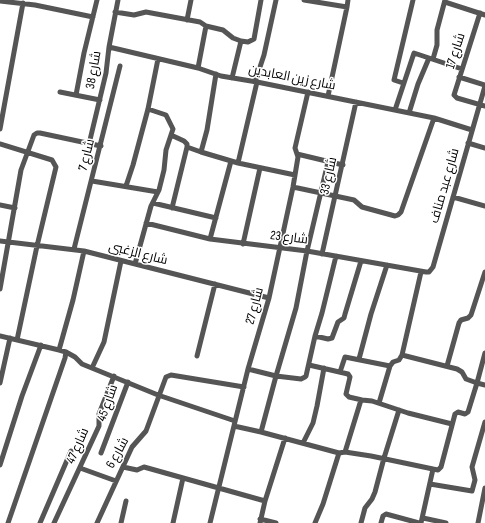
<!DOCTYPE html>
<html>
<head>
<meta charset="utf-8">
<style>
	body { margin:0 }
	canvas { display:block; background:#fff }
</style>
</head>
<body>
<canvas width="485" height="523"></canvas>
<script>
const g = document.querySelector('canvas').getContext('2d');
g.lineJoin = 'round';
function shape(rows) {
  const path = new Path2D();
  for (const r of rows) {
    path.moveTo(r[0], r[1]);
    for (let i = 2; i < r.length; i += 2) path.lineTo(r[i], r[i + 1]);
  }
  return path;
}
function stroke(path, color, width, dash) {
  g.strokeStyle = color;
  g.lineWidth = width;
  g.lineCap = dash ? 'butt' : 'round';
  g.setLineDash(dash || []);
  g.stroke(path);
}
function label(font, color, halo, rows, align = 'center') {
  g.font = font + ' "Sofia Sans Condensed",Cairo,sans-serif';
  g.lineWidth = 3;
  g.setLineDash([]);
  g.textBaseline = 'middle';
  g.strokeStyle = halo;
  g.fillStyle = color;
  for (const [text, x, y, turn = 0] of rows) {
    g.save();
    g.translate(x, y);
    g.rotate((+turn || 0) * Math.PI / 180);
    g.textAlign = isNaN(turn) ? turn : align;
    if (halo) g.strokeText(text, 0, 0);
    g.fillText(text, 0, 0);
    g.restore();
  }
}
stroke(shape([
	[304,0,347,7,348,0],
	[0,1,35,5,93,17],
	[445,2,485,15],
	[115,12,134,15,146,12,200,22,206,26,223,30,233,38,241,41],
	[480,13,454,95,457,98,485,106],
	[187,20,191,0],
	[109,47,198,68,221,76,257,82,434,118,472,130],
	[433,59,437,45,437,30,445,0],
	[198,68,206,26],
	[459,77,485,85],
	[232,78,241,41,248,42,254,39,261,0],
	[255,82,264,55,276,0],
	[403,83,394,80,413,0],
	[60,92,100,100],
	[76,95,84,53,97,0],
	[328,96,347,7],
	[395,110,414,53,462,69],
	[409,113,418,84,429,58],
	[0,129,23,3],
	[171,135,184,141,187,144,187,147,201,152,207,130,216,74],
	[468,143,485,148],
	[0,144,52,160,56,167,37,246,17,340],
	[89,144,106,73,109,47,118,0],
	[201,152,238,163,295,175],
	[297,154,343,165],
	[238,163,257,82],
	[92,181,158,192],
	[126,186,133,165,148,109,158,59],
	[293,187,354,200,362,207,395,216,398,215,401,212,434,118],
	[453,197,485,206],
	[153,203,216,218],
	[0,205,15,208],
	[172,208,187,147],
	[146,223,210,239,307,251,426,272,429,272,433,267,485,86],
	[210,239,231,161],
	[0,241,84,251,269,298],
	[243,244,260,168],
	[74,249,120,66],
	[322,254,356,102],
	[135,264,151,206,159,190,164,170,166,150,173,129,166,115,148,109],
	[0,289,21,170,34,135,37,133,40,133,101,146],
	[0,336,59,350,73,300,84,251],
	[315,336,328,339,332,338,338,322,344,318,345,314,361,261],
	[66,352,75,357,82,364,158,395,235,421],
	[402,355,457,369,462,372,466,379,477,383,485,353],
	[197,356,215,284],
	[359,359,371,314,387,265],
	[309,365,348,374,350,377,346,394,349,397,362,400,372,401,408,413,452,424],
	[447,366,459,323,461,320,468,318,471,315,485,272],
	[92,368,104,342,121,261],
	[248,369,276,376,296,308,307,251,328,162],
	[340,372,345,357,390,366],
	[0,383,10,338],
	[379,403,390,366,393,362,399,360,402,355,421,272],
	[234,426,261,432,339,453,345,452,371,456,433,469,421,523],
	[261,432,276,376,301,379,305,377,306,376,315,336,322,313,336,256],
	[303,443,313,423,317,406,324,368],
	[345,452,361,400],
	[101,453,128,382],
	[0,465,22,396,41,345],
	[123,467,137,470,144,467,265,501,260,523],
	[80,468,116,481],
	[433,469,438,470,441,467,455,414,458,412,465,414,468,412,477,383,485,385],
	[430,484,472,491,475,480,472,467,485,422],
	[265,501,285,438],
	[423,518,446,523],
	[260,519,276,523],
	[8,523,65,358,66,352,59,350],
	[40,523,71,451],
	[54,523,99,426,99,414,114,376],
	[97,523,132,447,146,431,166,377,171,375,244,387],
	[121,523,126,501],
	[173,523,183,478],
	[210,523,248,369,269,298,293,187,298,157,295,148,308,92],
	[315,523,323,504,339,453],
	[361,523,365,508,372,499,375,492,384,458,399,410],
	[381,523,383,516,386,514,419,523],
	[478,523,485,488]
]), '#555', 5);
label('13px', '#000', '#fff', [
	["شارع 17",456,51,-72],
	["شارع 38",94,70,-80],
	["شارع زين العابدين",292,78,11],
	["شارع 7",87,155,-76],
	["شارع 33",329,176,-77],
	["شارع عبد مناف",445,186,-74],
	["شارع 23",289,238,7],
	["شارع الزغبى",138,254,14],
	["شارع 27",255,306,-75],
	["شارع 45",108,403,-70],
	["شارع 47",78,446,-66],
	["شارع 6",118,453,-61]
]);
</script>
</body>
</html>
